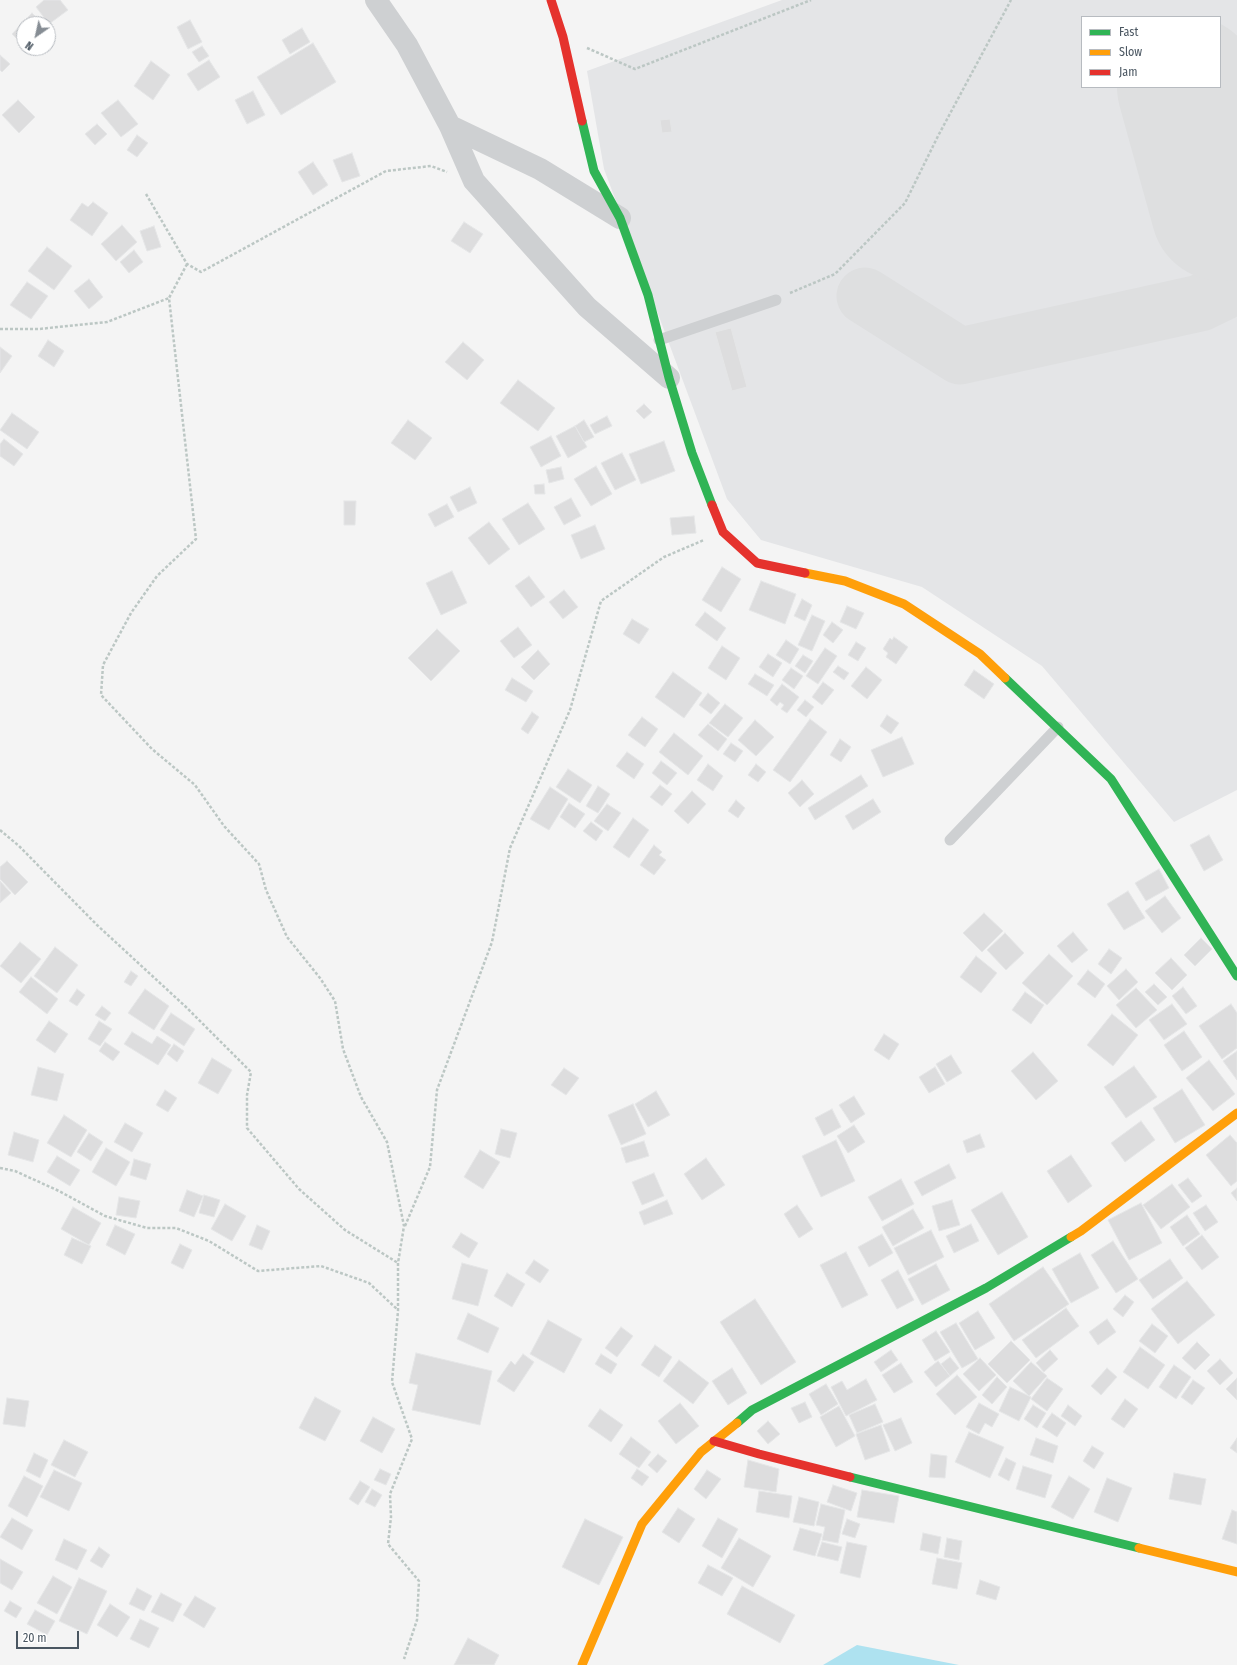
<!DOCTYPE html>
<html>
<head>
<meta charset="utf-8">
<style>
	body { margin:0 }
	#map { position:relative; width:1237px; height:1665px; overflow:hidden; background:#f4f4f4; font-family:"Fira Sans Condensed",sans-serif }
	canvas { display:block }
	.legend { position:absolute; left:1081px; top:16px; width:140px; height:72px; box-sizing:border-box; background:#fff; border:1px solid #b7bbc0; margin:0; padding:5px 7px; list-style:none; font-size:12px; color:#4a5661 }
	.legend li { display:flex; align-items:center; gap:8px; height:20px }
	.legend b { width:20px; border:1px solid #b7bbc0 }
	.north { position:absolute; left:16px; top:16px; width:40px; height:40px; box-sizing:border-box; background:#fff; border:1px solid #b7bbc0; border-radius:50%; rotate:214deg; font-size:11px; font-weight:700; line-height:16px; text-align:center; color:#4a5661 }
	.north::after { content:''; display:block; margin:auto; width:14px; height:18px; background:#868d94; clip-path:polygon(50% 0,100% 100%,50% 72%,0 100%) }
	.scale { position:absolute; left:16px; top:1631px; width:63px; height:18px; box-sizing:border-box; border:2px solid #4a5661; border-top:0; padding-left:5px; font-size:12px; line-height:14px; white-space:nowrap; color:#4a5661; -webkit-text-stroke:3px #fff; paint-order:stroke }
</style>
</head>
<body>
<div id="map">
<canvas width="1237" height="1665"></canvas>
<ul class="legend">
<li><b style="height:5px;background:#30b455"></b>Fast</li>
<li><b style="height:5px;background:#ff9f0a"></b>Slow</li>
<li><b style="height:5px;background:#e5322d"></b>Jam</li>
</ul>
<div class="north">N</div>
<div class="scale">20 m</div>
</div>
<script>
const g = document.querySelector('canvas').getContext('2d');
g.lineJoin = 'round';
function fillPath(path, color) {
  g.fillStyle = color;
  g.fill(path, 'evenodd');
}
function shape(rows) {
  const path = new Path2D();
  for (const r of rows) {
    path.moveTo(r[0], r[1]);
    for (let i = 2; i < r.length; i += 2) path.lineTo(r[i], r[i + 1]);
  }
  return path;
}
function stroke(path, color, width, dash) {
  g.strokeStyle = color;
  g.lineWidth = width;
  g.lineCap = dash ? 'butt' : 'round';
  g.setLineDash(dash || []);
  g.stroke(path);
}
fillPath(shape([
	[782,0,1237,0,1237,790,1174,822,1042,666,922,587,761,540,727,499,604,169,587,71],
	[1082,17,1220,17,1220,87,1082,87]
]), '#e4e5e7');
fillPath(shape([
	[857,1645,959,1665,823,1665]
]), '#aee2f0');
stroke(shape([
	[865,296,960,356,1200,303,1225,291,1234,276,1232,250,1222,210]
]), '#dedfe0', 57);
stroke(shape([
	[1188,87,1222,210]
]), '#dedfe0', 142);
const building = shape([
	[44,0,60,0,68,10,49,24,36,7,44,0],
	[32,13,43,24,24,24,24,46,12,34,32,13],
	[190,20,202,42,188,49,177,27,190,20],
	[302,28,310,42,290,54,282,40,302,28],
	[313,43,336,82,281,115,257,77,313,43],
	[202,46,209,56,199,62,192,52,202,46],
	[0,55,10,64,2,72,0,70,0,55],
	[209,60,220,77,198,91,187,74,209,60],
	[151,61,170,75,153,100,134,86,151,61],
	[253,91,265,115,247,124,235,100,253,91],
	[18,100,35,117,19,133,2,115,18,100],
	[118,100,138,124,121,137,101,113,118,100],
	[670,119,672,132,662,133,660,120,670,119],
	[97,124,107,134,95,145,85,134,97,124],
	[137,135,148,143,137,157,127,150,137,135],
	[352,153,360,176,342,182,333,160,352,153],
	[313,162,328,185,313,195,298,172,313,162],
	[93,202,108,213,92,236,70,220,82,203,88,207,93,202],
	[464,222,483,234,470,253,451,241,464,222],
	[122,225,137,242,116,261,101,244,122,225],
	[154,226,161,247,147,251,140,231,154,226],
	[47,247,72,266,54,290,28,271,47,247],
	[134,250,143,262,129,273,120,262,134,250],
	[89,279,103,297,89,309,74,291,89,279],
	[27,282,48,296,31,319,10,305,27,282],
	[731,328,747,387,732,391,715,332,731,328],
	[48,340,64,351,54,367,38,356,48,340],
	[463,342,484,360,467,380,445,362,463,342],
	[0,347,12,356,0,373,0,347],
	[518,380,555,408,538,431,500,403,518,380],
	[644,404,652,412,644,419,636,411,644,404],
	[12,413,39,432,27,449,0,430,12,413],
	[607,416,612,426,595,434,590,425,607,416],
	[408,420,432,438,415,460,391,443,408,420],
	[584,420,594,437,584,442,575,426,584,420],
	[575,426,587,447,568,458,556,436,575,426],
	[551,436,561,456,541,467,530,447,551,436],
	[4,439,23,454,14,466,0,456,0,444,4,439],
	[664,441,675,471,641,484,629,454,664,441],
	[622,453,636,480,615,490,601,463,622,453],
	[596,466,612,494,591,506,574,479,596,466],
	[561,467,564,479,549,483,546,470,561,467],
	[544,484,545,494,535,494,534,485,544,484],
	[470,487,477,503,458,512,450,497,470,487],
	[571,498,581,516,564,525,554,507,571,498],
	[344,501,356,501,355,525,344,525,344,501],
	[528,503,545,529,519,545,502,519,528,503],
	[447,504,454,517,435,527,428,514,447,504],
	[694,516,696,533,672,535,670,518,694,516],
	[489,522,510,549,489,565,468,538,489,522],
	[595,525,605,549,581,559,571,535,595,525],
	[722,567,741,579,721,612,702,600,722,567],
	[452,571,467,603,441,615,426,583,452,571],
	[529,576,545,597,531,607,515,586,529,576],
	[761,581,796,594,785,624,749,610,761,581],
	[564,590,578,607,563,619,549,602,564,590],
	[802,599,812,605,805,621,794,616,802,599],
	[847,606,864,613,856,629,840,622,847,606],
	[705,612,726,628,717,641,695,625,705,612],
	[812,615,825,621,812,651,798,645,812,615],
	[632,619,649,629,639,644,623,634,632,619],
	[832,622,843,630,833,643,823,635,832,622],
	[518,627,532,645,514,658,500,641,518,627],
	[437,629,460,651,431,681,408,658,437,629],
	[894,637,908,647,896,664,886,657,888,653,883,649,890,638,892,640,894,637],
	[786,640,799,649,790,664,776,655,786,640],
	[856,642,866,648,858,661,848,655,856,642],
	[722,646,740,658,726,680,708,668,722,646],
	[825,648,837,656,818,684,806,676,825,648],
	[538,650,550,664,534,680,521,667,538,650],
	[768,654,782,663,773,677,759,667,768,654],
	[803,655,813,661,805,673,795,666,803,655],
	[838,666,849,673,844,680,833,672,838,666],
	[866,667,882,680,867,699,851,686,866,667],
	[791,668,803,676,794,689,782,680,791,668],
	[974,670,994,684,984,699,964,685,974,670],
	[673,672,702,693,684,718,655,697,673,672],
	[755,674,774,685,767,696,748,684,755,674],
	[512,678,533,691,526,702,505,690,512,678],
	[823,682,834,690,822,705,812,697,823,682],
	[782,684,799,697,787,713,781,709,784,705,780,702,777,706,770,700,782,684],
	[708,693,720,703,711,714,699,705,708,693],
	[805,700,814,707,806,717,797,710,805,700],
	[725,704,743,718,728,737,709,723,725,704],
	[532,712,539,717,528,734,521,729,532,712],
	[887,715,899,723,891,734,880,726,887,715],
	[642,717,658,729,645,747,628,735,642,717],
	[810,719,827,732,790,782,773,770,810,719],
	[755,720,774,737,756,756,738,740,755,720],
	[708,724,727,739,718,751,698,735,708,724],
	[674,733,703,756,688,775,659,752,674,733],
	[902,737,914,764,883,777,871,750,902,737],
	[840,739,851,747,841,762,830,755,840,739],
	[731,743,743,751,735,762,723,754,731,743],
	[627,752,644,764,634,779,616,766,627,752],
	[661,761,677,773,667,785,652,773,661,761],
	[708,764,723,776,713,791,697,780,708,764],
	[756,764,766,772,758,782,748,775,756,764],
	[568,769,592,785,580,803,556,787,568,769],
	[861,775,868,786,815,820,808,808,861,775],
	[802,780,814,794,800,807,788,793,802,780],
	[660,785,672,794,662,806,650,797,660,785],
	[598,786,610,794,598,813,586,806,598,786],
	[550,787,568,799,549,830,530,819,550,787],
	[692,791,706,804,688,824,674,811,692,791],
	[873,799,881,812,853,830,845,816,873,799],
	[736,800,745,808,738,818,728,811,736,800],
	[569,803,585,814,575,828,560,817,569,803],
	[607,804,621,813,608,831,594,821,607,804],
	[633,818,649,830,629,858,613,847,633,818],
	[591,822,603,831,596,841,583,831,591,822],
	[1209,835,1223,860,1204,871,1190,845,1209,835],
	[654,845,662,852,659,855,666,860,654,875,640,865,654,845],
	[7,861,28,882,15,895,0,879,0,867,7,861],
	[1159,869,1169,888,1146,901,1135,883,1159,869],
	[0,881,11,893,0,903,0,881],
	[1128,891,1145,918,1124,930,1107,904,1128,891],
	[1165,896,1181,918,1162,933,1145,911,1165,896],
	[984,913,1003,931,982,952,963,933,984,913],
	[1073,932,1088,950,1072,963,1057,946,1073,932],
	[1005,933,1024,953,1006,970,987,950,1005,933],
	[1201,938,1212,949,1195,966,1184,955,1201,938],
	[20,942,41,959,21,983,0,966,20,942],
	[55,947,78,965,57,993,34,976,55,947],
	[1109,949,1122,958,1111,974,1098,964,1109,949],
	[1049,954,1073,976,1047,1005,1022,983,1049,954],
	[976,956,997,973,981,993,960,977,976,956],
	[1171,958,1187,975,1172,990,1155,973,1171,958],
	[1126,969,1138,982,1119,1000,1107,986,1126,969],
	[1088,970,1105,984,1095,998,1077,984,1088,970],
	[131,971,138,976,131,986,124,982,131,971],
	[31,977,58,999,47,1014,19,992,31,977],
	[1154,984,1167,997,1158,1005,1145,992,1154,984],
	[1183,987,1197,1006,1186,1014,1172,996,1183,987],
	[1136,988,1157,1010,1136,1028,1116,1005,1136,988],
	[77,989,85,995,77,1006,69,1001,77,989],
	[145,989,169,1006,154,1030,128,1013,145,989],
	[1025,992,1044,1005,1031,1024,1012,1010,1025,992],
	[1172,1004,1187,1024,1164,1040,1149,1020,1172,1004],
	[1231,1004,1237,1013,1237,1048,1222,1059,1199,1026,1231,1004],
	[102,1006,111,1013,105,1021,95,1015,102,1006],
	[171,1013,195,1029,184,1046,160,1030,171,1013],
	[1112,1014,1138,1035,1113,1066,1087,1045,1112,1014],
	[49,1021,68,1034,55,1053,36,1040,49,1021],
	[99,1021,112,1029,100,1046,88,1039,99,1021],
	[1184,1031,1202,1057,1182,1071,1164,1045,1184,1031],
	[132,1032,152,1044,157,1036,171,1045,158,1065,124,1044,132,1032],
	[884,1034,899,1044,889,1060,874,1050,884,1034],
	[105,1042,120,1052,113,1061,99,1051,105,1042],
	[174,1044,184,1051,177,1062,167,1054,174,1044],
	[1237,1051,1237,1080,1223,1061,1237,1051],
	[1033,1052,1058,1081,1036,1100,1011,1071,1033,1052],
	[951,1055,962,1073,947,1082,936,1064,951,1055],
	[212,1058,232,1070,218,1094,198,1083,212,1058],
	[1209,1060,1235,1094,1213,1111,1186,1078,1209,1060],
	[1134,1066,1157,1097,1126,1118,1104,1087,1134,1066],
	[38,1067,64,1074,57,1101,31,1095,38,1067],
	[935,1067,945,1084,929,1093,919,1077,935,1067],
	[564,1068,579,1078,566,1095,551,1085,564,1068],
	[1182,1089,1205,1125,1175,1143,1153,1108,1182,1089],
	[165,1090,177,1098,168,1112,156,1105,165,1090],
	[656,1091,670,1115,648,1127,635,1104,656,1091],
	[854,1096,865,1114,851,1123,839,1105,854,1096],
	[633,1104,646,1134,621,1145,608,1115,633,1104],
	[832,1109,841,1127,824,1136,815,1118,832,1109],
	[64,1115,87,1130,71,1157,47,1143,64,1115],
	[1141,1121,1155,1140,1125,1162,1111,1143,1141,1121],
	[125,1123,143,1133,132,1152,114,1142,125,1123],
	[854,1125,865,1142,848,1153,837,1136,854,1125],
	[501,1129,517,1133,510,1158,495,1154,501,1129],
	[14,1132,39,1140,33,1162,8,1155,14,1132],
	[89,1133,103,1142,91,1161,77,1152,89,1133],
	[980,1134,985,1147,967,1153,963,1141,980,1134],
	[1230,1135,1237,1143,1237,1181,1231,1186,1206,1155,1230,1135],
	[836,1140,855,1181,821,1197,802,1156,836,1140],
	[644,1141,649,1156,626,1163,621,1148,644,1141],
	[106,1148,130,1162,116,1186,92,1172,106,1148],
	[480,1150,500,1162,483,1189,464,1177,480,1150],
	[1071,1155,1092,1186,1068,1203,1047,1171,1071,1155],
	[57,1156,80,1170,70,1186,47,1172,57,1156],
	[706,1158,725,1185,702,1200,684,1174,706,1158],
	[134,1159,151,1164,146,1180,130,1175,134,1159],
	[949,1164,956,1178,922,1196,914,1182,949,1164],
	[654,1173,664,1196,642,1205,632,1182,654,1173],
	[1188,1178,1202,1196,1192,1203,1178,1185,1188,1178],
	[901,1179,914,1204,882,1221,868,1197,901,1179],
	[1172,1184,1190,1207,1161,1229,1143,1205,1172,1184],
	[1237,1188,1237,1201,1231,1193,1237,1188],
	[187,1190,203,1196,194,1217,179,1211,187,1190],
	[1002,1192,1028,1237,998,1255,971,1210,1002,1192],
	[204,1195,220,1200,214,1217,199,1213,204,1195],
	[119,1197,140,1201,136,1218,116,1215,119,1197],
	[667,1200,673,1214,644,1225,639,1212,667,1200],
	[952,1200,960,1225,939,1231,932,1206,952,1200],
	[1141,1203,1162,1243,1129,1260,1108,1220,1141,1203],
	[225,1204,246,1216,232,1241,211,1229,225,1204],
	[797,1205,813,1229,799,1238,784,1214,797,1205],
	[1206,1205,1218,1222,1205,1231,1193,1213,1206,1205],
	[73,1207,101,1223,89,1245,61,1229,73,1207],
	[913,1209,924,1228,893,1246,882,1227,913,1209],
	[1187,1215,1200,1234,1183,1246,1170,1227,1187,1215],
	[971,1224,979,1241,954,1253,946,1236,971,1224],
	[115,1225,135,1234,125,1255,106,1245,115,1225],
	[257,1225,270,1231,262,1250,249,1245,257,1225],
	[931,1230,944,1257,908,1275,894,1248,931,1230],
	[461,1233,478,1243,469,1258,452,1247,461,1233],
	[882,1234,893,1253,869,1267,858,1247,882,1234],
	[1202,1235,1219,1257,1202,1270,1185,1248,1202,1235],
	[72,1238,91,1246,82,1264,64,1255,72,1238],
	[1113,1241,1138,1279,1116,1293,1091,1255,1113,1241],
	[180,1244,192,1250,183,1269,171,1263,180,1244],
	[846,1252,868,1295,842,1308,820,1265,846,1252],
	[1080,1253,1099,1288,1071,1303,1052,1269,1080,1253],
	[1170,1259,1183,1278,1153,1299,1139,1280,1170,1259],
	[534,1260,549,1270,540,1283,525,1273,534,1260],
	[462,1263,488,1270,478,1306,452,1299,462,1263],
	[936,1264,950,1290,922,1305,908,1279,936,1264],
	[1043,1267,1069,1304,1014,1341,989,1304,1043,1267],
	[898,1270,914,1300,897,1309,881,1280,898,1270],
	[507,1273,525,1284,512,1307,494,1296,507,1273],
	[1187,1281,1215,1315,1178,1344,1151,1309,1187,1281],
	[1125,1295,1134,1302,1123,1317,1113,1309,1125,1295],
	[755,1299,796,1362,761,1385,720,1322,755,1299],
	[1066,1308,1079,1326,1036,1358,1022,1340,1066,1308],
	[978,1311,995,1338,975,1350,959,1323,978,1311],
	[468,1313,499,1328,488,1353,457,1339,468,1313],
	[1107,1319,1116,1332,1098,1345,1089,1332,1107,1319],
	[548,1320,582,1339,564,1373,530,1354,548,1320],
	[956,1323,978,1359,962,1368,940,1332,956,1323],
	[1152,1324,1168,1336,1155,1353,1139,1341,1152,1324],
	[621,1327,633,1336,617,1357,605,1348,621,1327],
	[936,1331,950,1352,935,1361,922,1340,936,1331],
	[1011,1341,1030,1360,1007,1383,988,1364,1011,1341],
	[1197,1342,1210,1355,1195,1370,1182,1358,1197,1342],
	[655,1345,672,1357,659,1377,641,1365,655,1345],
	[1140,1347,1165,1365,1148,1389,1123,1372,1140,1347],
	[891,1350,898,1360,881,1372,874,1362,891,1350],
	[1050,1350,1058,1359,1044,1372,1036,1363,1050,1350],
	[416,1353,492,1371,480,1425,412,1410,418,1385,409,1383,416,1353],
	[523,1354,534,1362,514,1392,497,1381,511,1361,515,1365,523,1354],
	[601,1354,617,1364,611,1374,595,1364,601,1354],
	[950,1357,959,1368,950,1376,941,1364,950,1357],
	[980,1358,996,1375,979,1391,963,1374,980,1358],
	[1220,1359,1233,1373,1220,1385,1207,1371,1220,1359],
	[679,1360,709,1383,693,1404,663,1381,679,1360],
	[938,1361,950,1376,936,1387,924,1372,938,1361],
	[1031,1362,1047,1376,1029,1396,1013,1381,1031,1362],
	[901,1363,913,1382,894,1393,882,1375,901,1363],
	[1174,1365,1191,1377,1176,1399,1159,1387,1174,1365],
	[732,1368,747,1393,728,1405,712,1381,732,1368],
	[1107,1368,1117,1377,1101,1395,1091,1386,1107,1368],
	[957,1375,977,1397,955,1415,936,1394,957,1375],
	[997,1377,1007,1387,992,1404,982,1395,997,1377],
	[1047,1378,1063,1389,1047,1411,1031,1399,1047,1378],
	[1237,1378,1237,1400,1226,1389,1237,1378],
	[866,1379,877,1400,846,1416,831,1387,842,1381,847,1390,866,1379],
	[1193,1380,1205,1388,1192,1405,1181,1397,1193,1380],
	[826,1384,838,1404,821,1415,809,1394,826,1384],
	[1010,1387,1031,1397,1019,1421,999,1411,1010,1387],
	[315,1397,341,1411,325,1441,299,1428,315,1397],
	[7,1398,29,1401,25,1427,3,1424,7,1398],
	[1125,1399,1138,1409,1124,1428,1111,1419,1125,1399],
	[805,1402,812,1417,799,1423,791,1408,805,1402],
	[680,1403,699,1426,676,1444,658,1421,680,1403],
	[979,1403,999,1414,992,1427,985,1423,979,1434,966,1427,979,1403],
	[875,1404,883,1422,857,1433,849,1415,875,1404],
	[1033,1405,1046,1413,1037,1428,1024,1419,1033,1405],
	[1068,1405,1082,1416,1075,1426,1061,1416,1068,1405],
	[839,1406,855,1436,836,1447,820,1417,839,1406],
	[600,1409,623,1425,611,1442,588,1426,600,1409],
	[1052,1413,1066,1423,1057,1437,1042,1427,1052,1413],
	[373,1417,395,1429,382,1453,360,1441,373,1417],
	[901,1418,912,1443,895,1451,883,1425,901,1418],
	[768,1421,780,1434,768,1444,757,1431,768,1421],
	[881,1425,890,1451,865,1460,856,1434,881,1425],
	[969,1432,1004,1447,990,1478,955,1462,969,1432],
	[631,1437,651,1452,639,1468,619,1454,631,1437],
	[1036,1438,1058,1446,1053,1463,1030,1455,1036,1438],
	[1237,1438,1237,1453,1230,1448,1237,1438],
	[64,1440,88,1452,75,1477,51,1465,64,1440],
	[1092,1446,1104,1453,1094,1469,1083,1461,1092,1446],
	[34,1453,48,1460,40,1478,26,1471,34,1453],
	[658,1454,667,1461,657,1473,648,1465,658,1454],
	[931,1454,947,1456,945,1478,929,1477,931,1454],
	[1006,1458,1016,1463,1009,1481,998,1475,1006,1458],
	[748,1460,779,1469,776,1492,744,1487,748,1460],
	[1023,1466,1052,1475,1045,1498,1016,1489,1023,1466],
	[380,1469,391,1474,386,1485,374,1480,380,1469],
	[637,1469,649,1477,642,1486,631,1478,637,1469],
	[54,1470,82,1483,69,1511,40,1497,54,1470],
	[707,1470,721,1479,706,1499,694,1489,707,1470],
	[1174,1473,1206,1479,1201,1505,1169,1499,1174,1473],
	[24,1476,43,1486,27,1517,8,1506,24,1476],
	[1069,1476,1090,1489,1073,1519,1051,1507,1069,1476],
	[1107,1478,1132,1488,1118,1522,1094,1512,1107,1478],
	[360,1481,370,1487,358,1505,349,1499,360,1481],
	[833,1485,857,1493,851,1511,827,1502,833,1485],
	[372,1489,382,1495,375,1507,365,1502,372,1489],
	[862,1490,899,1496,894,1523,857,1517,862,1490],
	[759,1491,792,1496,789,1518,756,1512,759,1491],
	[799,1497,819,1502,814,1526,793,1522,799,1497],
	[821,1504,845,1510,838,1543,822,1540,825,1527,816,1525,821,1504],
	[678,1508,695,1519,679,1543,662,1532,678,1508],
	[1232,1510,1237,1512,1237,1544,1222,1539,1232,1510],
	[12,1518,33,1530,22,1550,0,1537,12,1518],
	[718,1518,738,1529,722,1558,702,1546,718,1518],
	[585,1519,623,1537,599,1585,562,1567,585,1519],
	[847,1519,860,1524,855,1538,842,1534,847,1519],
	[800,1528,822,1534,815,1556,793,1550,800,1528],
	[923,1533,941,1537,938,1554,920,1550,923,1533],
	[739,1538,771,1556,753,1587,721,1568,739,1538],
	[947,1538,962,1541,959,1560,944,1557,947,1538],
	[64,1539,87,1550,77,1570,55,1560,64,1539],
	[822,1542,842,1547,838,1561,817,1556,822,1542],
	[847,1542,867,1546,860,1578,840,1573,847,1542],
	[99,1547,110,1555,102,1568,90,1561,99,1547],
	[937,1558,962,1563,957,1589,932,1584,937,1558],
	[0,1559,23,1572,12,1590,0,1583,0,1559],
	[708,1565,733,1578,722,1596,698,1583,708,1565],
	[53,1576,72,1587,57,1614,37,1603,53,1576],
	[79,1578,107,1591,87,1634,59,1621,79,1578],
	[980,1580,1000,1587,996,1600,976,1594,980,1580],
	[742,1586,795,1615,780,1643,727,1614,742,1586],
	[137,1588,152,1596,144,1611,129,1604,137,1588],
	[161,1593,182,1604,173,1622,151,1612,161,1593],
	[195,1596,216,1608,204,1628,183,1615,195,1596],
	[10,1601,22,1608,16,1618,4,1611,10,1601],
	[110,1604,130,1617,117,1637,97,1625,110,1604],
	[35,1610,55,1621,47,1635,27,1624,35,1610],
	[140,1619,159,1628,149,1648,130,1639,140,1619],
	[468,1638,499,1655,494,1665,454,1665,468,1638]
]);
fillPath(building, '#ddddde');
stroke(building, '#e5e6e7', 1);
stroke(shape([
	[587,48,635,69,811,0],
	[146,194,187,264,201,272,386,171,431,166,447,172],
	[187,264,169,298,196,539,157,576,131,613,103,665,101,695,152,749,195,785,224,826,259,864,266,890,287,937,320,978,335,1001,343,1049,361,1097,387,1142,404,1226,398,1263,398,1311,392,1382,412,1439,390,1494,391,1517,388,1544,419,1581,417,1620,404,1659],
	[790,293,835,274,905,203,938,136,1011,0],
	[0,329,39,329,107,322,169,298],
	[0,830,19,846,97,925,186,1007,251,1072,247,1095,247,1128,299,1189,345,1230,398,1263],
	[0,1168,15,1171,59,1191,105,1216,147,1228,176,1228,209,1241,258,1271,321,1266,369,1283,398,1310],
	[405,1226,430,1167,437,1090,492,942,510,848,570,710,601,601,664,557,704,540]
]), '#bcc7c4', 2.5, [3, 2]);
stroke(shape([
	[659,340,776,300],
	[950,840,1058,727]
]), '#ced0d2', 11);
stroke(shape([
	[376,0,407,45,450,126,474,181,587,307,669,378],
	[450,126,540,169,620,218]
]), '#ced0d2', 22);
stroke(shape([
	[582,121,594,171,620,218,648,295,669,378,692,453,712,505],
	[1005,678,1111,779,1237,976],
	[737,1423,752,1410,986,1288,1071,1237],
	[850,1477,1139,1548]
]), '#30b455', 9);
stroke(shape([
	[805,573,845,581,904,604,980,654,1005,678],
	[1071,1237,1081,1231,1237,1113],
	[1139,1548,1237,1572],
	[582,1665,642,1524,701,1452,737,1423]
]), '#ff9f0a', 9);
stroke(shape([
	[551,0,563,37,582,121],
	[712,505,723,532,757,563,805,573],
	[714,1441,759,1454,850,1477]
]), '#e5322d', 9);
</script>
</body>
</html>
